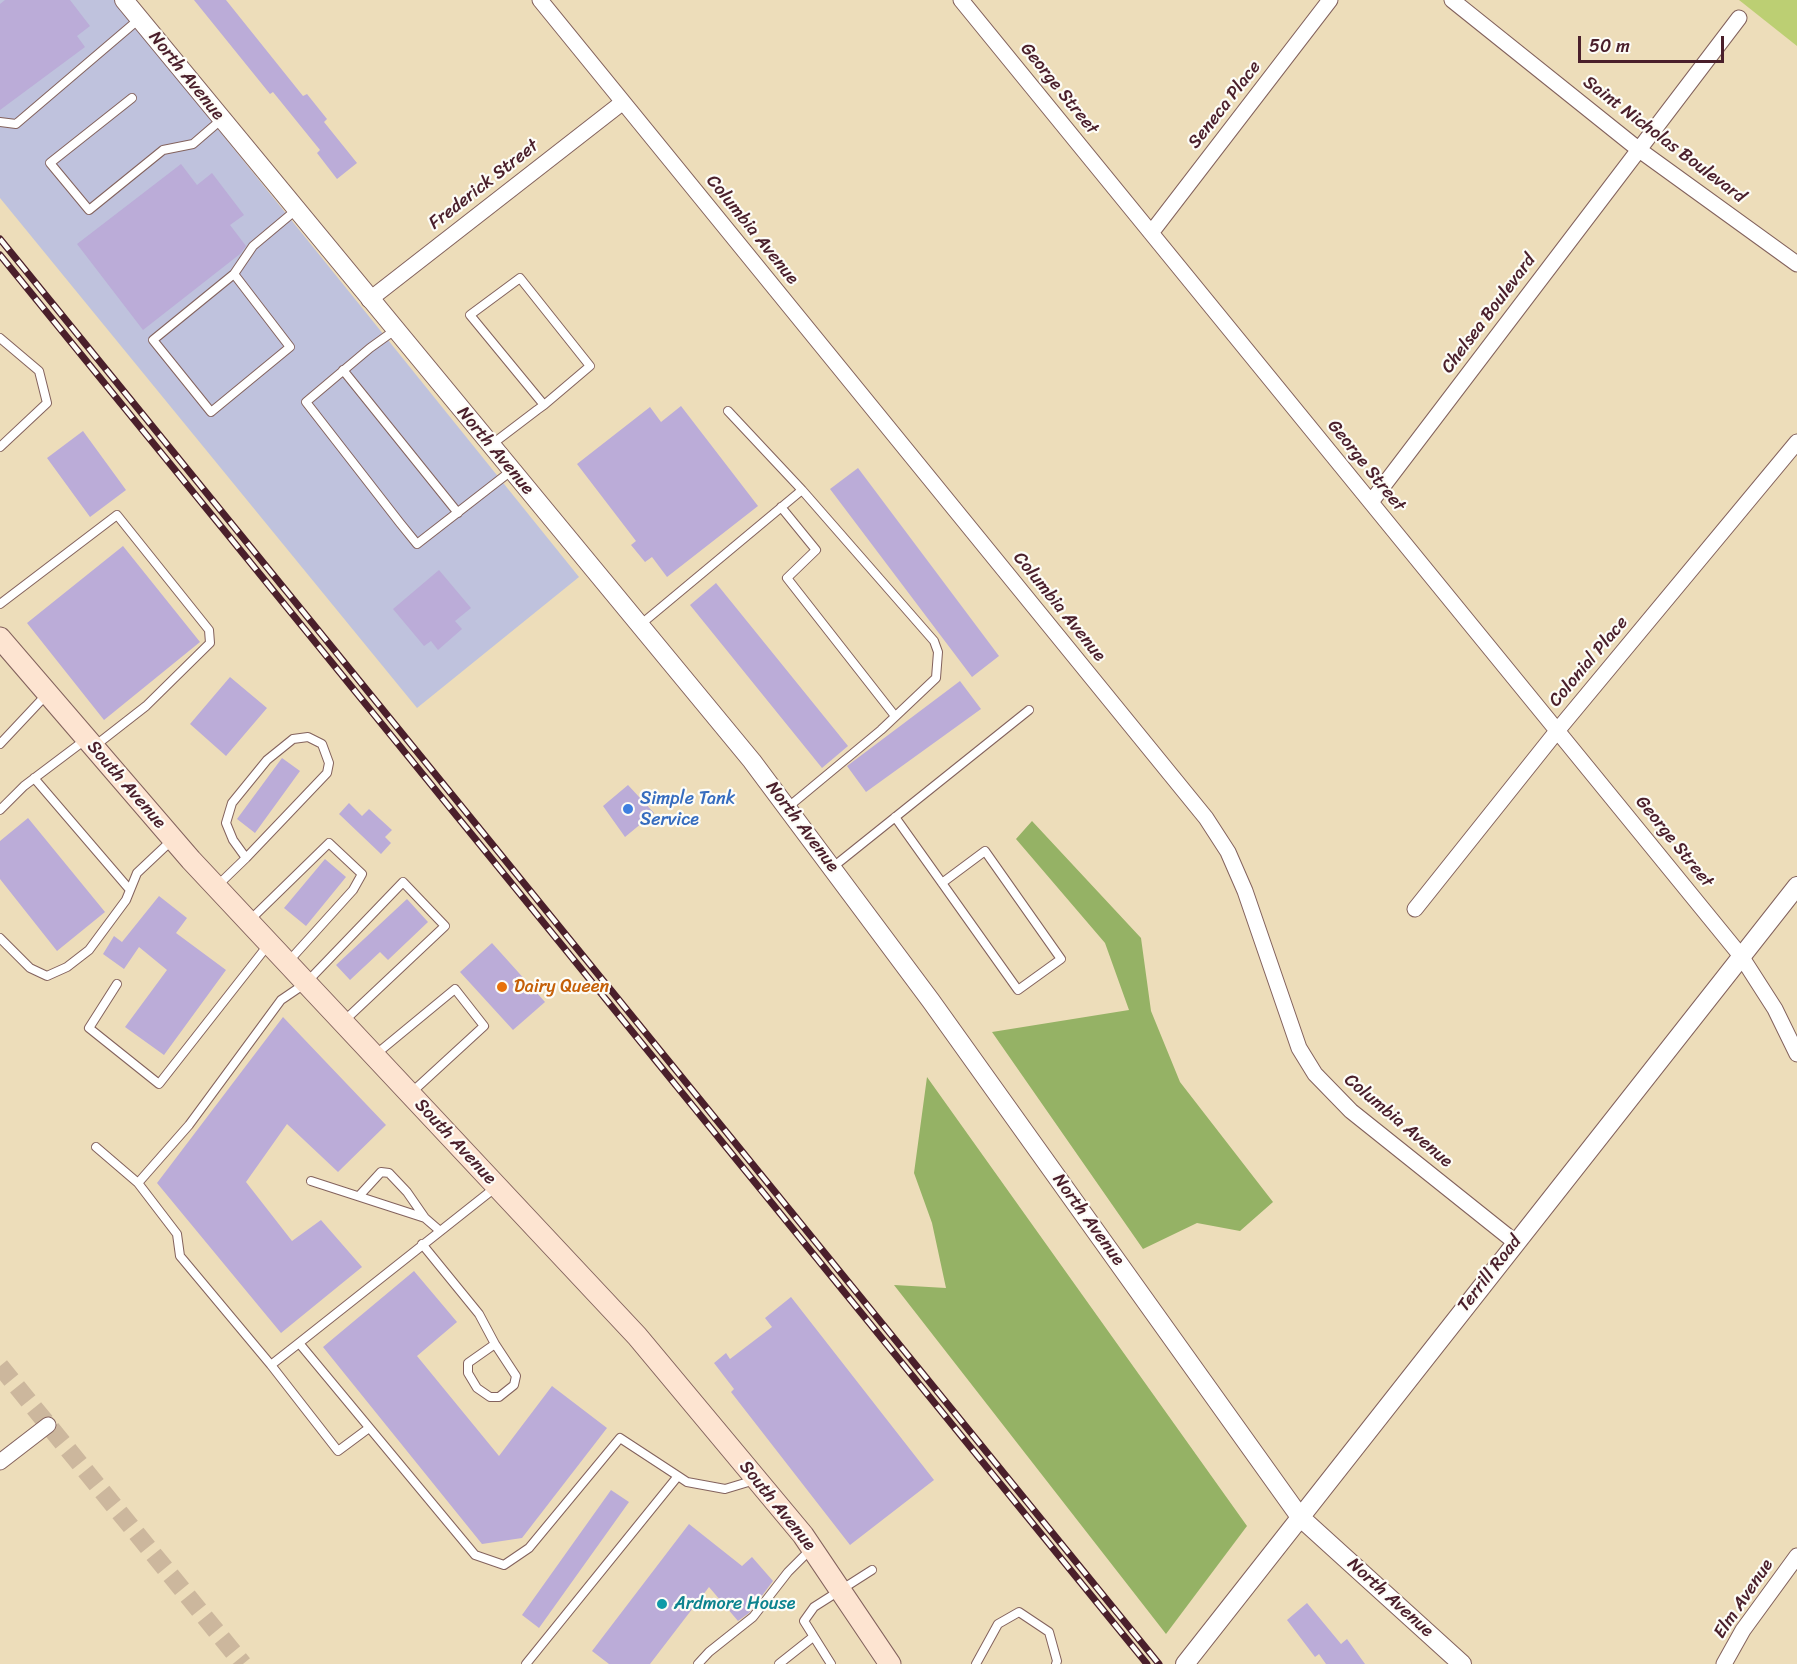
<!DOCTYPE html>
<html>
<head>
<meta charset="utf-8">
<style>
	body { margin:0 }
	#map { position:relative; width:1797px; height:1664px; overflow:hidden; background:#edddba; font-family:Sriracha,sans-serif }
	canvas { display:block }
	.scale { position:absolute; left:1578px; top:36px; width:146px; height:27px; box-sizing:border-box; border:3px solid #4a1f2b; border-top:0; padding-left:8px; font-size:18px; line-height:21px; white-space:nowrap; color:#4a1f2b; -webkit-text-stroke:4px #fdfcf7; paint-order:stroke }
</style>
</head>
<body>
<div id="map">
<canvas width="1797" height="1664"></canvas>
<div class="scale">50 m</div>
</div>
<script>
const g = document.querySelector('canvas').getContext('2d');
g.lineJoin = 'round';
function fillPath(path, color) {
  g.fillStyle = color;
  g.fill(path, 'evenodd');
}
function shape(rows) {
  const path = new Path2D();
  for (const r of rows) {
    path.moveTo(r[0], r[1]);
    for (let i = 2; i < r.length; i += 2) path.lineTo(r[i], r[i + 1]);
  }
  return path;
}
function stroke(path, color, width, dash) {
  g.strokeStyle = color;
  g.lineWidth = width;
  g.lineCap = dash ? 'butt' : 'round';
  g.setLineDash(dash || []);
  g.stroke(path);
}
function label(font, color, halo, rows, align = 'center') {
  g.font = font + ' Sriracha,sans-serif';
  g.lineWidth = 4.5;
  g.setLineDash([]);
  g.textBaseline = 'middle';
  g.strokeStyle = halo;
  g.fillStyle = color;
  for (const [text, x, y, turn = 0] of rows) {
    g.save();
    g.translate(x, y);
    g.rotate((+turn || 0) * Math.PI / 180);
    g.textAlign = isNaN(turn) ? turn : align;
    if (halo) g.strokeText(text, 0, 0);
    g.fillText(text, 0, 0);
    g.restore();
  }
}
fillPath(shape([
	[0,0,114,0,579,577,417,708,0,198]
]), '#bfc2dd');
fillPath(shape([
	[1739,0,1797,0,1797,46]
]), '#bccf73');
fillPath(shape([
	[1032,821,1141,938,1151,1011,1180,1082,1273,1202,1240,1231,1197,1223,1143,1249,992,1032,1129,1010,1105,943,1016,839],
	[927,1077,1247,1526,1166,1634,894,1285,946,1288,932,1223,914,1173]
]), '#95b265');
fillPath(shape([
	[5,0,70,0,90,26,77,36,85,47,0,110,0,4],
	[194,0,226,0,303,96,307,94,327,119,324,122,357,163,337,179,317,153,320,150,273,92,270,94],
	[181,164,197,185,212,173,244,215,230,225,246,246,240,254,143,330,77,244],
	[681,406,758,506,667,577,652,557,645,562,631,545,636,541,577,464,650,407,661,422],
	[83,431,126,490,90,517,47,458],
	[858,468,999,656,972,677,830,489],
	[123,546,200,642,104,720,27,623],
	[439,570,471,608,455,621,462,629,438,650,431,641,424,646,393,609],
	[716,583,848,746,822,768,690,605],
	[230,677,267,708,226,756,190,724],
	[960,681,981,709,866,792,847,766],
	[282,758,300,771,255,833,237,819],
	[628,785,654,813,625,837,603,806],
	[349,803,362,816,369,809,392,830,385,837,391,843,381,854,339,814],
	[28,818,105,912,57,951,0,879,0,841],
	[325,859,346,877,306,926,284,908],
	[159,896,187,918,176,933,226,970,164,1055,125,1027,167,970,139,947,124,969,103,954,114,936,122,942],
	[407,899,428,922,388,960,380,952,350,980,336,965],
	[492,943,545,1002,513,1030,460,972],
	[283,1017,386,1125,338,1172,287,1124,246,1182,292,1241,321,1220,362,1267,281,1333,157,1183],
	[414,1271,457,1322,417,1356,499,1456,552,1386,607,1428,522,1538,482,1544,323,1347],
	[791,1297,934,1480,850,1545,731,1392,734,1389,714,1363,726,1353,730,1359,772,1327,765,1318],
	[611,1490,629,1502,539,1628,522,1615],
	[689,1524,742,1566,752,1557,773,1581,749,1613,738,1621,709,1587,650,1664,609,1664,592,1651],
	[1307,1603,1341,1644,1347,1639,1365,1664,1326,1664,1319,1654,1315,1657,1287,1620]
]), '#bbacd8');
stroke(shape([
	[0,1366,243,1664]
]), '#ccb79d', 18, [18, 9]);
const service = shape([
	[132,98,50,163,89,210,163,150,193,144,222,119],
	[0,122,16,124,138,20],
	[234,274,153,340,211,412,290,347,234,274,253,246,296,210],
	[395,330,370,348,306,402,400,523,417,544,511,471],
	[0,338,39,371,47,403,0,447],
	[343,370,458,513],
	[728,411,802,490],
	[491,445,537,410,544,405,590,366,520,278,470,315,544,405],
	[781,507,816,550,787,578,895,716],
	[0,604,117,515,209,630,210,643,146,706,96,745],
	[640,625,802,490,934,641,938,652,936,678,881,730,787,808],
	[0,744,47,694],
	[34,778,130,890],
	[0,810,24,786,85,740],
	[895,817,942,883,1018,990,1061,959,985,851,942,883],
	[833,867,1029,710],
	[217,886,246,858,327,773,329,763,322,744,308,737,293,739,267,760,232,803,226,823,233,840,246,858],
	[250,920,329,843,362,874,353,890,288,962],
	[0,938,30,968,47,976,67,967,89,950,126,900,137,873,172,840],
	[117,984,89,1028,159,1084,268,945],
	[375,1055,455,989,484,1026,411,1093],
	[96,1147,138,1183],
	[311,1181,425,1218],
	[496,1187,299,1343,475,1555,504,1565,529,1548,620,1438,678,1476],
	[359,1196,381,1172,389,1173,407,1192,425,1218,440,1231],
	[422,1244,479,1314,495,1344,468,1363,468,1373,477,1388,490,1397,499,1397,514,1385,516,1376,495,1344],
	[299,1343,271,1365,180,1256,177,1234,138,1183,189,1125,281,1000,306,983,403,882,445,926,344,1021],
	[271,1365,338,1451,369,1428],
	[526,1664,678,1476,687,1482,725,1489,755,1480],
	[698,1664,709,1652,753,1617,788,1572,811,1549],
	[779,1664,813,1637],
	[831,1664,804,1621,814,1607,872,1570],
	[976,1664,998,1624,1019,1612,1049,1632,1057,1661,1056,1664]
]);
const minor = shape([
	[540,0,1206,818,1228,852,1245,891,1299,1048,1315,1074,1351,1111,1515,1242],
	[961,0,1741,956,1775,1009,1797,1054],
	[1452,0,1638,149,1797,264],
	[1151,233,1330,0],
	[369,300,623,102],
	[1371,502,1739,18],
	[1415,909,1557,731,1797,442],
	[0,1462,48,1425],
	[1724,1664,1743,1630,1797,1556]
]);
const tertiary = shape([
	[124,0,752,761,931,1001,1300,1517,1462,1664],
	[1185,1664,1797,886]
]);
const secondary = shape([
	[0,638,191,860,637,1336,803,1535,890,1664]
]);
stroke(service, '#83625d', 10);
stroke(minor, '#83625d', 17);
stroke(tertiary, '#83625d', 20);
stroke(secondary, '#83625d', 23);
stroke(service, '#fff', 8);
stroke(minor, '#fff', 15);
stroke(tertiary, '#fff', 18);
stroke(secondary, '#fde4d1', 21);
const rail = shape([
	[0,239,1159,1664],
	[0,255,1147,1664]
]);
stroke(rail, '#4a1f2b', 7);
stroke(rail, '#fdfcf7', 4.5, [14]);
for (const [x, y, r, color] of [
	[628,809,6,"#3f7fe0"],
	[502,987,6,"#e8710a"],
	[662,1604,6,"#0f9aa8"]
]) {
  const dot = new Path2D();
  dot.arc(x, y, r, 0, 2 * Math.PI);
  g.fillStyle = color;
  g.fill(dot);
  stroke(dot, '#fdfcf7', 2);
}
label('18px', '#4a1f2b', '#fdfcf7', [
	["North Avenue",186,76,51],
	["George Street",1059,89,51],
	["Seneca Place",1225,105,-52],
	["Saint Nicholas Boulevard",1664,140,37],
	["Frederick Street",484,185,-38],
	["Columbia Avenue",752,230,51],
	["Chelsea Boulevard",1489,314,-53],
	["North Avenue",495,451,50],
	["George Street",1366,466,51],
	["Columbia Avenue",1059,607,51],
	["Colonial Place",1589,662,-50],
	["South Avenue",126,785,49],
	["North Avenue",802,827,53],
	["George Street",1674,842,51],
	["Columbia Avenue",1398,1121,40],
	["South Avenue",455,1142,47],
	["North Avenue",1088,1220,54],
	["Terrill Road",1490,1274,-52],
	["South Avenue",777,1506,51],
	["North Avenue",1390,1598,42],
	["Elm Avenue",1744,1599,-56]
]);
label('18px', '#366cbe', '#fdfcf7', [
	["Simple Tank",640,799],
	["Service",640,820]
], 'left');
label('18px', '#c56008', '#fdfcf7', [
	["Dairy Queen",514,987]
], 'left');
label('18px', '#0d838f', '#fdfcf7', [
	["Ardmore House",674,1604]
], 'left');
</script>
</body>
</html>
